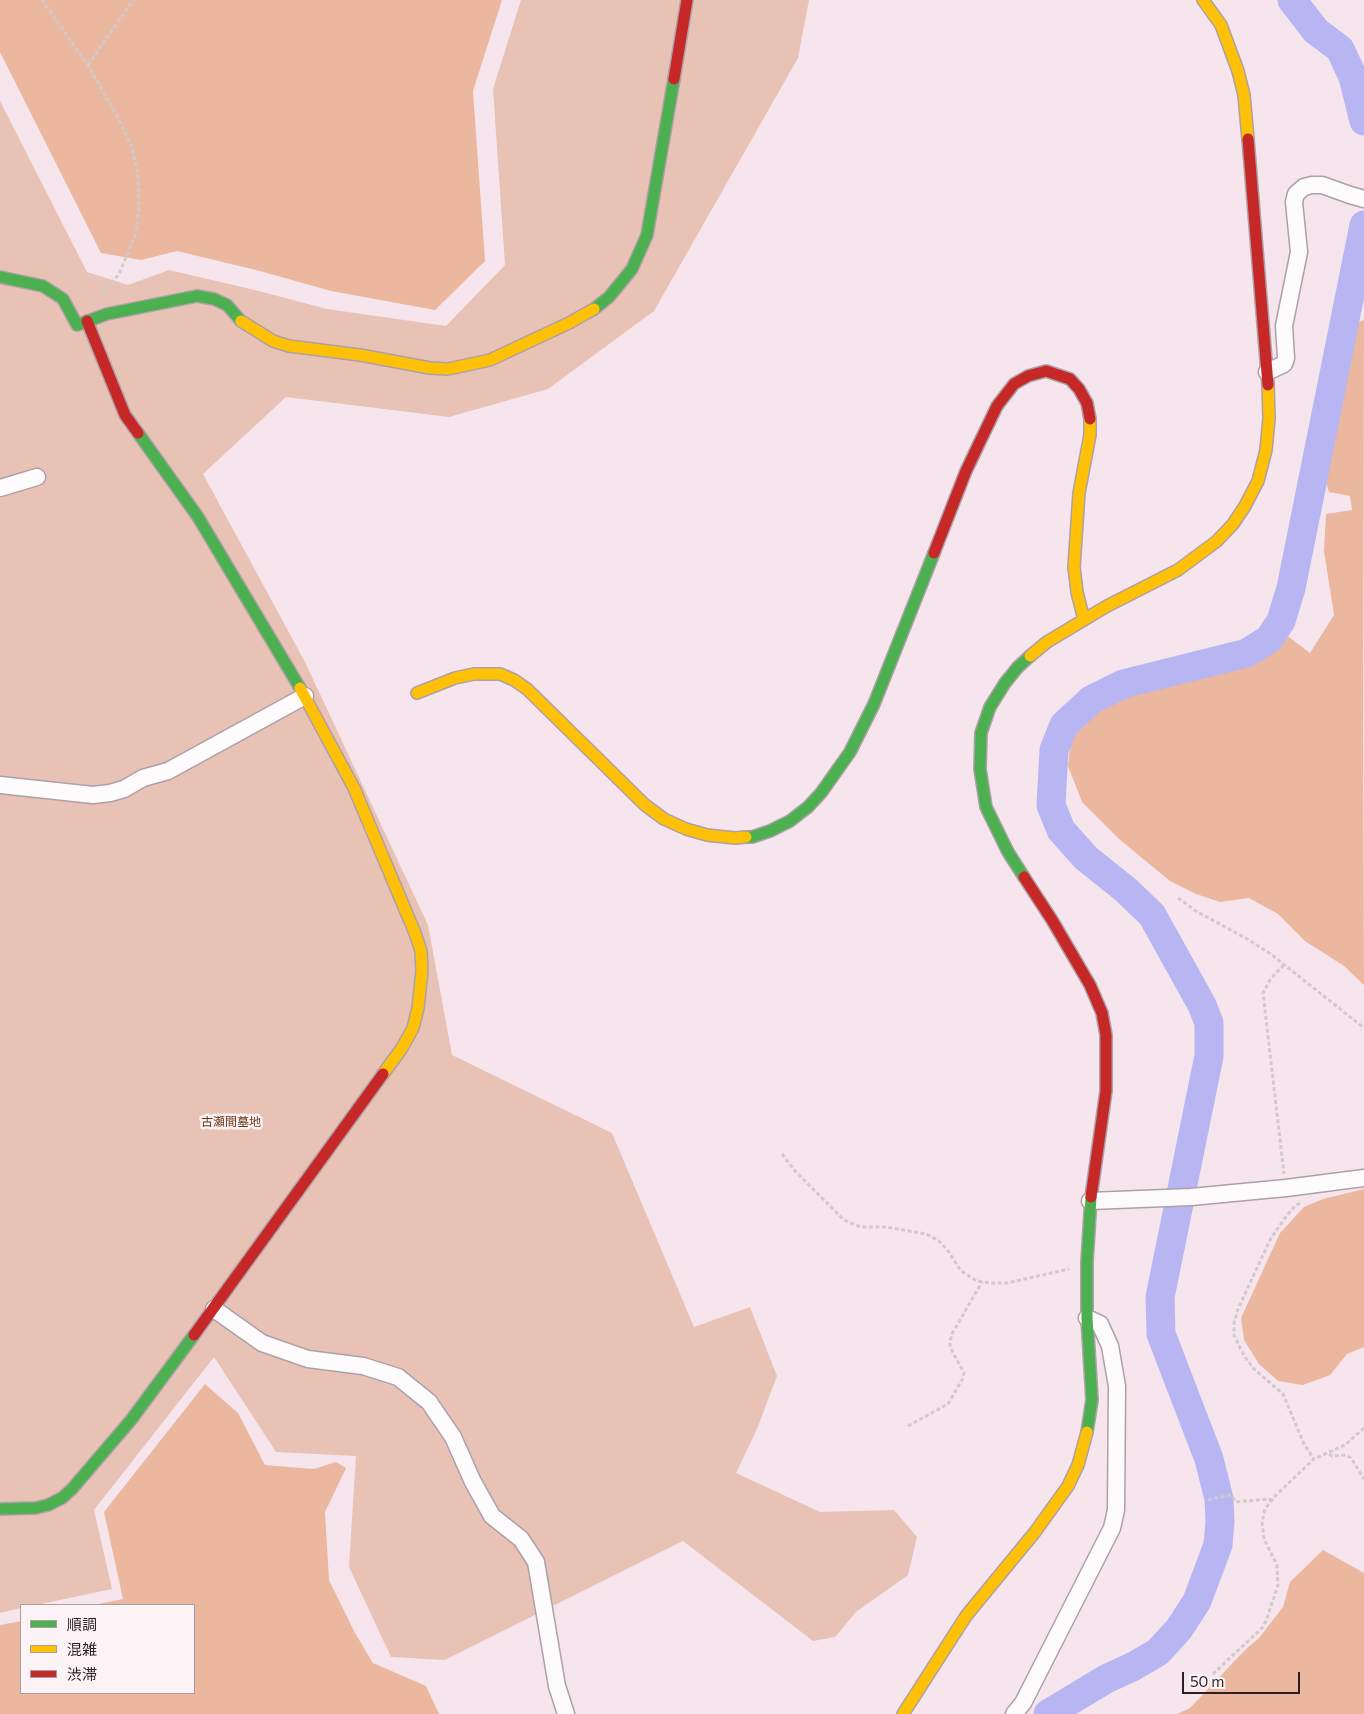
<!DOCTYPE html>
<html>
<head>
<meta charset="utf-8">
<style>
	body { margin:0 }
	#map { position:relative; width:1364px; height:1714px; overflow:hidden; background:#f6e5ed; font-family:Commissioner,"Noto Sans JP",sans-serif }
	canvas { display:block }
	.legend { position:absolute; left:20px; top:1604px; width:175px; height:90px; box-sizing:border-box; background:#fbf3f6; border:1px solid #a89ea2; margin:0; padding:6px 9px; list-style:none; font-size:15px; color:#2c1e25 }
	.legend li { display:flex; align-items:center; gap:10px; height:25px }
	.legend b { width:25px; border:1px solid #a89ea2 }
	.scale { position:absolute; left:1182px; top:1672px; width:118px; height:22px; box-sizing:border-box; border:2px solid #2c1e25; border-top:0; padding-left:6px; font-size:15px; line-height:18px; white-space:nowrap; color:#2c1e25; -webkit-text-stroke:4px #fbf3f6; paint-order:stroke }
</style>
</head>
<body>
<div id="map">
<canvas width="1364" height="1714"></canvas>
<ul class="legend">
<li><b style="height:6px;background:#4caf50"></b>順調</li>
<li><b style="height:6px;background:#ffc107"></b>混雑</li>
<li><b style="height:6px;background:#c62828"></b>渋滞</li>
</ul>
<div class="scale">50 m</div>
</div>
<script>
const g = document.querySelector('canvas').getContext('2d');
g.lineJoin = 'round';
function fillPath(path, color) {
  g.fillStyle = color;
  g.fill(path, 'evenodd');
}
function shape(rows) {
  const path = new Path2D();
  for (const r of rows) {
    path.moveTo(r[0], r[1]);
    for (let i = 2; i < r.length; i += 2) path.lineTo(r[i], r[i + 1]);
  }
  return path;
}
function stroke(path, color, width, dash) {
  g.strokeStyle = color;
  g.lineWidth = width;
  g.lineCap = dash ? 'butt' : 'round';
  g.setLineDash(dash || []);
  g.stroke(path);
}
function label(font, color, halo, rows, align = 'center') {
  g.font = font + ' Commissioner,"Noto Sans JP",sans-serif';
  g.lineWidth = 5;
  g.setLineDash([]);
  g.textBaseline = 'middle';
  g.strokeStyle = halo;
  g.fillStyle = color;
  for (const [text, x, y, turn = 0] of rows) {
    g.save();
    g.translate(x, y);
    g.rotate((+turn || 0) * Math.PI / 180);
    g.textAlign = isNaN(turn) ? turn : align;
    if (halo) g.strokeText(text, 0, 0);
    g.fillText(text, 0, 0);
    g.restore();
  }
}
fillPath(shape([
	[521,0,809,0,798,58,654,311,548,389,449,417,286,397,203,474,305,662,428,925,452,1055,612,1133,694,1327,750,1307,777,1376,757,1429,736,1473,820,1512,894,1510,917,1537,908,1575,856,1612,835,1637,813,1641,683,1541,445,1660,391,1657,349,1567,356,1456,276,1452,214,1357,94,1510,112,1589,36,1605,21,1605,21,1608,0,1613,0,101,87,272,128,285,169,270,255,290,327,309,446,326,505,265,493,89]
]), '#e8c3b5');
fillPath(shape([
	[0,0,502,0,473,91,485,261,435,310,331,291,260,271,177,251,141,260,101,253,0,52],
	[1364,320,1363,734,1364,985,1344,966,1305,941,1278,914,1249,898,1220,902,1196,894,1170,881,1119,839,1082,802,1068,766,1071,738,1090,719,1093,710,1134,688,1184,677,1243,660,1266,648,1286,635,1310,653,1334,615,1324,551,1326,514,1352,510,1350,496,1329,492,1322,471,1352,325],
	[1364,1189,1364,1347,1347,1354,1330,1375,1303,1385,1278,1381,1259,1364,1244,1340,1241,1318,1280,1233,1304,1207,1323,1199],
	[205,1384,238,1413,265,1465,314,1469,336,1462,346,1468,325,1512,329,1580,355,1633,373,1663,426,1686,439,1714,0,1714,0,1625,21,1621,21,1693,194,1693,194,1605,94,1605,123,1599,104,1512],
	[1323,1550,1364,1573,1364,1714,1177,1714,1190,1708,1246,1649,1259,1638,1283,1607,1290,1582]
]), '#ebb79f');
stroke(shape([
	[1292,0,1316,31,1340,49,1353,77,1364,121],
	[1048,1714,1106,1679,1134,1666,1158,1652,1179,1629,1197,1601,1218,1545,1220,1522,1219,1499,1209,1459,1161,1334,1160,1297,1209,1056,1209,1023,1202,1005,1152,915,1126,890,1086,858,1061,830,1051,805,1054,750,1064,725,1091,700,1123,684,1247,653,1269,639,1281,621,1291,588,1364,225]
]), '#b8b6f2', 29);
const street = shape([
	[1267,372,1284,364,1286,358,1284,326,1299,252,1294,202,1296,194,1304,187,1312,185,1322,185,1350,195,1364,199],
	[0,488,37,477],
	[0,785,93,795,110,793,124,789,143,778,168,771,305,696],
	[1090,1201,1191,1197,1286,1188,1364,1178],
	[214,1309,262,1343,308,1359,363,1366,398,1377,429,1402,453,1437,473,1482,492,1516,521,1539,536,1562,557,1686,566,1714],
	[1014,1714,1023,1703,1112,1528,1116,1510,1117,1386,1110,1346,1100,1324,1087,1318]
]);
const fast = shape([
	[0,277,43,286,63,299,77,325,107,314,197,296,214,299,227,305,241,321],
	[594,309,609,297,632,269,647,235,674,79],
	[138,433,198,517,300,688],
	[746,837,752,837,770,831,790,821,808,807,821,793,850,752,874,704,934,553],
	[1024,877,1008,852,986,807,980,769,981,733,990,707,1005,683,1018,667,1030,656],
	[1087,1432,1092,1400,1087,1318,1087,1262,1091,1197],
	[0,1509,36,1508,48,1505,62,1498,72,1489,131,1420,194,1335]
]);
const slow = shape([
	[1203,0,1221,25,1238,71,1244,95,1248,139],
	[241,321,273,341,289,346,360,355,430,368,448,369,490,360,569,323,594,309],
	[1084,620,1077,592,1074,567,1079,493,1090,435,1090,419],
	[1030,656,1047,642,1107,606,1178,570,1217,541,1233,524,1245,506,1258,481,1266,450,1269,418,1268,385],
	[300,688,354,788,415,933,421,951,422,971,418,1008,413,1028,402,1048,383,1074],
	[417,693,455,678,474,674,500,674,514,680,527,689,645,805,664,819,686,829,707,835,735,838,746,837],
	[903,1714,966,1616,1035,1532,1068,1486,1078,1465,1087,1432]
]);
const jam = shape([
	[674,79,687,0],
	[1248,139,1268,385],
	[87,321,125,415,138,433],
	[934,553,966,471,997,406,1014,384,1028,376,1046,371,1070,379,1079,389,1087,403,1090,419],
	[1024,877,1052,920,1090,985,1102,1013,1106,1035,1106,1091,1091,1197],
	[194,1335,383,1074]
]);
stroke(street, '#ada0a7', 19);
stroke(fast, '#ada0a7', 14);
stroke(slow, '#ada0a7', 14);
stroke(jam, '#ada0a7', 14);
stroke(shape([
	[42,0,88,65,119,120,131,145,138,174,139,207,136,233,119,274,101,295],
	[88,65,133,0],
	[1178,898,1196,911,1249,940,1272,955,1364,1028],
	[1284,965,1271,978,1263,993,1284,1174],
	[782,1154,795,1171,844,1220,861,1227,886,1227,926,1234,939,1241,948,1251,961,1271,977,1281,991,1283,1007,1283,1069,1269],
	[1300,1203,1295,1206,1285,1218,1271,1238,1238,1309,1234,1323,1234,1335,1244,1356,1254,1369,1283,1394,1304,1444,1314,1459],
	[908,1426,948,1404,963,1378,964,1373,950,1347,950,1341,953,1332,982,1282],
	[1329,1454,1332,1456,1346,1455,1351,1458,1364,1479],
	[1208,1500,1231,1495,1236,1502,1268,1499,1272,1500],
	[1213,1674,1262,1628,1266,1621,1278,1585,1277,1565,1264,1539,1262,1522,1265,1509,1275,1496,1314,1459,1345,1445,1364,1428]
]), '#d1cacd', 3, [4, 2.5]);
stroke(street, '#fefbfc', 16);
stroke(fast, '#4caf50', 11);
stroke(slow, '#ffc107', 11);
stroke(jam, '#c62828', 11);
label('12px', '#6c3713', '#fbf3f6', [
	["古瀬間墓地",231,1122]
]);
</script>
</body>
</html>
